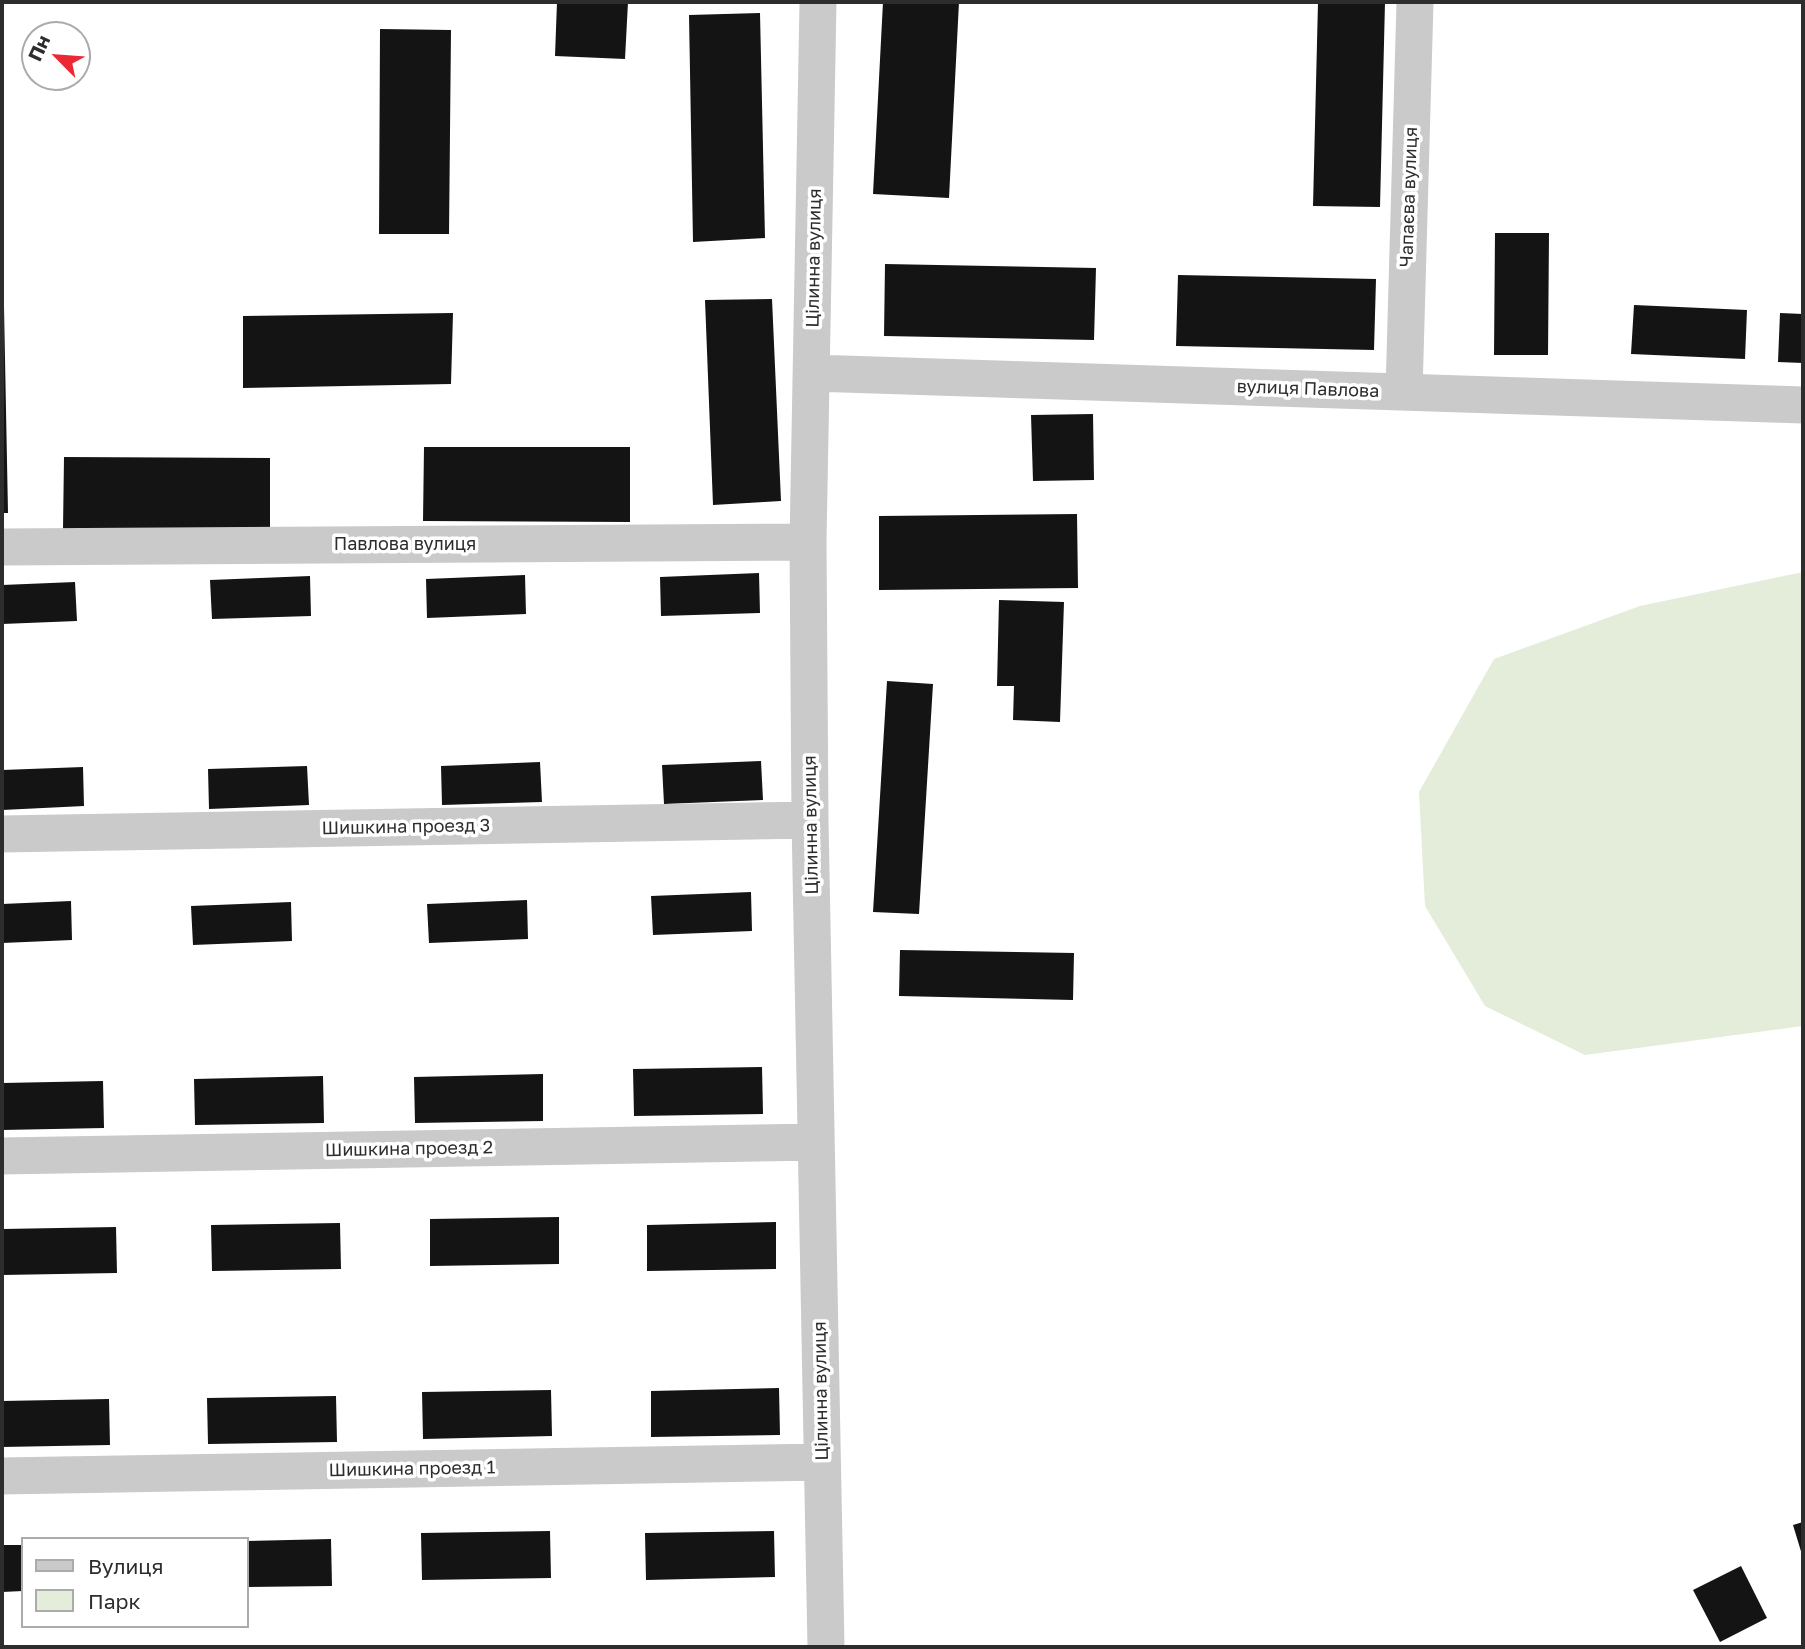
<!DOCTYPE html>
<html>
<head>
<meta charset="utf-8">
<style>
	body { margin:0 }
	#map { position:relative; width:1805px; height:1649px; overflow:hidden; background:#fff; font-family:"Golos Text",sans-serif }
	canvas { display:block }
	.frame { position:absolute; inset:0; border:4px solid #2d2d2d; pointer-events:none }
	.legend { position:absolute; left:21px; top:1537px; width:228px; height:91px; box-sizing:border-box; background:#fff; border:2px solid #ababab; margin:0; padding:9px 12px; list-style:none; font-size:21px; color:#2d2d2d }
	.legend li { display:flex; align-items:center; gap:14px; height:35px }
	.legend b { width:35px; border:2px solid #ababab }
	.north { position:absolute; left:21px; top:21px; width:70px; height:70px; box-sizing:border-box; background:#fff; border:2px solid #ababab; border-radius:50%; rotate:295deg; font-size:19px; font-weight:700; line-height:28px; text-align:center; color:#2d2d2d }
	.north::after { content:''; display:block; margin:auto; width:24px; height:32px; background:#eb2836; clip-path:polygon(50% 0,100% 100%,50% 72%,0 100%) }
</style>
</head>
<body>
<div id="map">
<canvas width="1805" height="1649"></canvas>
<div class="frame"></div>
<ul class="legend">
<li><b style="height:9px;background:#cacaca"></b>Вулиця</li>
<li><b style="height:19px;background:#e4ecda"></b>Парк</li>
</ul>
<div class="north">Пн</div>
</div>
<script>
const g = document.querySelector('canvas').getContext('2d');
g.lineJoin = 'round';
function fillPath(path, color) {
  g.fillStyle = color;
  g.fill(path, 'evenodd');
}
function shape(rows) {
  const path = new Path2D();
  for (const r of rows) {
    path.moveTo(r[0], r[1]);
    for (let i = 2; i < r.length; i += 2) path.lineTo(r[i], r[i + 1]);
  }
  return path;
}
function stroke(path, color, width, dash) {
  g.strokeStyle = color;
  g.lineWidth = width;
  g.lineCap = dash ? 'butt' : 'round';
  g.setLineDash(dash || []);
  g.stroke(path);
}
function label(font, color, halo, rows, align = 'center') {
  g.font = font + ' "Golos Text",sans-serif';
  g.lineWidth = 7;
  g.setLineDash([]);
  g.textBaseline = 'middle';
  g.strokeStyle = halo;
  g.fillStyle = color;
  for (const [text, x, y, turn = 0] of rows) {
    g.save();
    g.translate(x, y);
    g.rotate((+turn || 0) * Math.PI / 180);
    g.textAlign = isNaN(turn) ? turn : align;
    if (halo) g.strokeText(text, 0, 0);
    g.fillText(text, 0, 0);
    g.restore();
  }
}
fillPath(shape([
	[1803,572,1803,1026,1585,1055,1485,1006,1425,906,1419,792,1494,659,1640,606]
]), '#e4ecda');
fillPath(shape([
	[557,2,628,2,625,59,555,56],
	[883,2,959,2,949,198,873,194],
	[1318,2,1385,2,1380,207,1313,206],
	[760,13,765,238,693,242,689,15],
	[380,29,451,30,449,234,379,234],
	[1495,233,1549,233,1548,355,1494,355],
	[885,264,1096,268,1094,340,884,336],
	[1178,275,1376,279,1374,350,1176,346],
	[772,299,781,501,713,505,705,300],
	[1634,305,1747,310,1745,359,1631,354],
	[2,307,4,307,8,513,2,513],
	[453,313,451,384,243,388,243,316],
	[1780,313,1803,314,1803,363,1778,362],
	[1093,414,1094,480,1033,481,1031,415],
	[424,447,630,447,630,522,423,521],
	[64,457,270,458,270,530,63,529],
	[1077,514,1078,588,879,590,879,516],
	[759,573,760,613,661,616,660,577],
	[525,575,526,614,427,618,426,579],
	[310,576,311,616,212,619,210,580],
	[75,582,77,621,2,624,2,585],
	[999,600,1064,602,1060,722,1013,720,1014,686,997,686],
	[887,681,933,684,919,914,873,912],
	[761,761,763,800,664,804,662,765],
	[540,762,542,802,442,805,441,766],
	[307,766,309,805,209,809,208,769],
	[83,767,84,806,2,810,2,770],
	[751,892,752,931,653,935,651,896],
	[527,900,528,939,429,943,427,904],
	[71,901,72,940,2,943,2,904],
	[291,902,292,941,193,945,191,906],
	[900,950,1074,953,1073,1000,899,996],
	[762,1067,763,1114,634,1116,633,1069],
	[543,1074,543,1121,415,1123,414,1077],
	[323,1076,324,1123,195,1125,194,1079],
	[103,1081,104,1128,2,1130,2,1083],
	[559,1217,559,1264,430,1266,430,1219],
	[776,1222,776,1269,647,1271,647,1225],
	[340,1223,341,1269,212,1271,211,1225],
	[116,1227,117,1273,2,1275,2,1229],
	[779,1388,780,1435,651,1437,651,1391],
	[551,1390,552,1436,423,1439,422,1392],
	[336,1396,337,1442,208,1444,207,1398],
	[109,1399,110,1445,2,1447,2,1401],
	[1803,1522,1803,1558,1793,1525],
	[550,1531,551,1578,422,1580,421,1533],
	[774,1531,775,1577,646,1580,645,1533],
	[331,1539,332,1586,247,1587,247,1541],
	[2,1545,23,1545,23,1591,2,1592],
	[1741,1566,1767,1618,1720,1642,1693,1590]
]), '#141414');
stroke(shape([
	[818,2,808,542,810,820,826,1647],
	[812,373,1803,405],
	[1404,392,1415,2],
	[2,547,808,542],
	[2,834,810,820],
	[2,1156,816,1142],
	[2,1476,822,1462]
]), '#cacaca', 37);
label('18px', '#2d2d2d', '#fff', [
	["Чапаєва вулиця",1409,197,-88],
	["Цілинна вулиця",814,258,-89],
	["вулиця Павлова",1308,389,2],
	["Павлова вулиця",405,544],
	["Цілинна вулиця",811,825,-91],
	["Шишкина проезд 3",406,827,-1],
	["Шишкина проезд 2",409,1149,-1],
	["Цілинна вулиця",821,1391,-91],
	["Шишкина проезд 1",412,1469,-1]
]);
</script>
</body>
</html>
